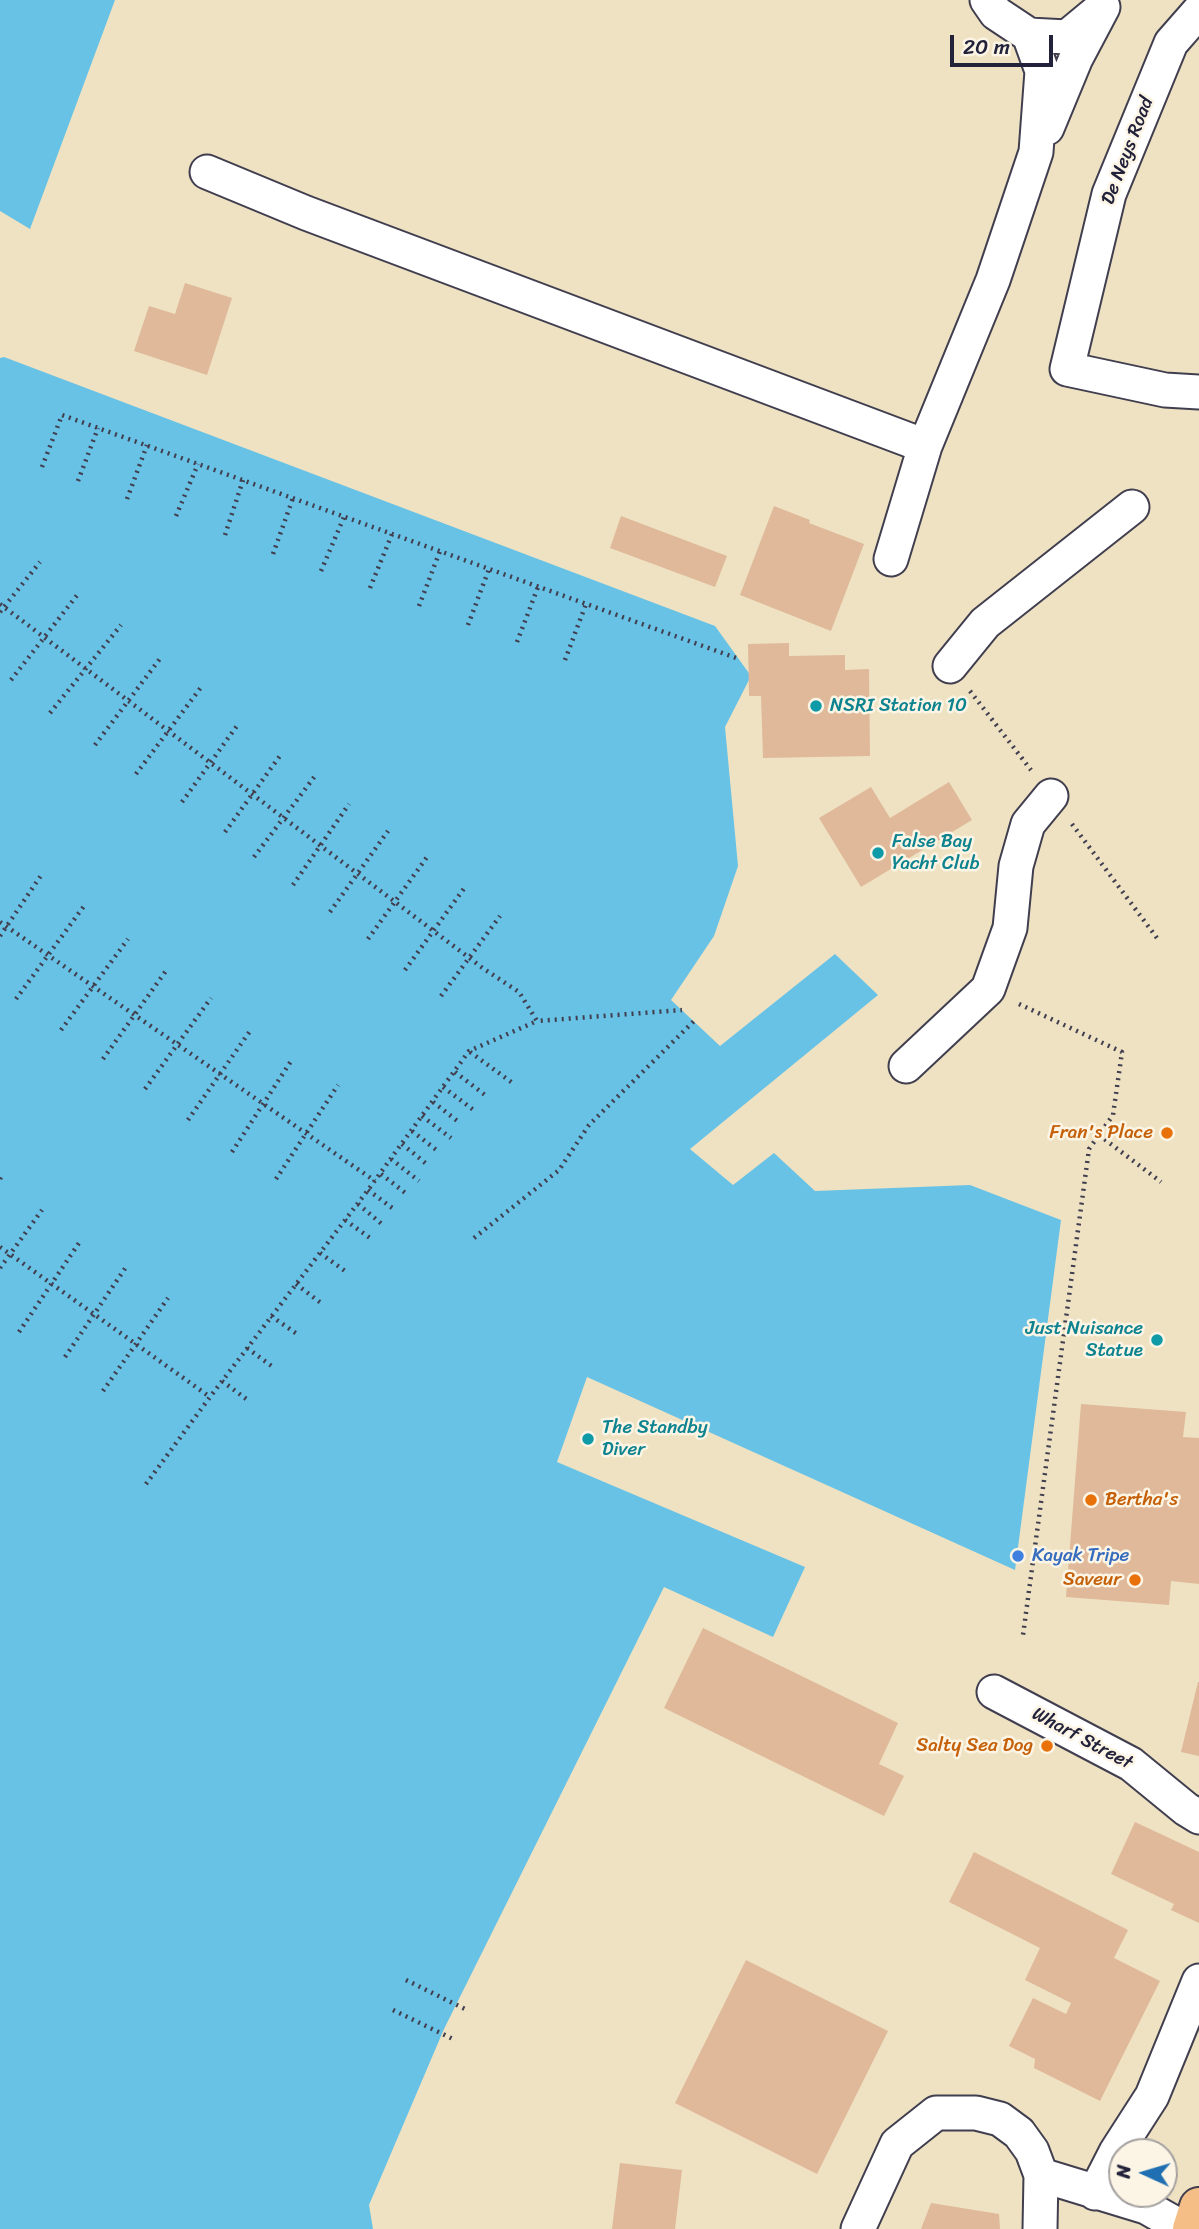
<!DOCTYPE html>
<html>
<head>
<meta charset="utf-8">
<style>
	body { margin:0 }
	#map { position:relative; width:1199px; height:2229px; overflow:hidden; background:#eee2c2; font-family:Sriracha,sans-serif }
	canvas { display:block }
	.north { position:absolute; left:1108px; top:2138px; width:70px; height:70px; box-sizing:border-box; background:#fcf5e5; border:2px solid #a5a1a1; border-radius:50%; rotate:274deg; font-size:19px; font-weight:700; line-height:28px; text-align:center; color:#22223b }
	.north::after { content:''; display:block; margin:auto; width:24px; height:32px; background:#1f6fb2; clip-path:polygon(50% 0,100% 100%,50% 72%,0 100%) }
	.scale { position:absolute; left:950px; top:35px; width:103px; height:32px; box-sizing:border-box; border:4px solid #22223b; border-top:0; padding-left:9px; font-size:21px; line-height:24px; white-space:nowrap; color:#22223b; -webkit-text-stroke:5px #fcf5e5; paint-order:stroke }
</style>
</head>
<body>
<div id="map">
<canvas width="1199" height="2229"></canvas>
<div class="north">N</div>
<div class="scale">20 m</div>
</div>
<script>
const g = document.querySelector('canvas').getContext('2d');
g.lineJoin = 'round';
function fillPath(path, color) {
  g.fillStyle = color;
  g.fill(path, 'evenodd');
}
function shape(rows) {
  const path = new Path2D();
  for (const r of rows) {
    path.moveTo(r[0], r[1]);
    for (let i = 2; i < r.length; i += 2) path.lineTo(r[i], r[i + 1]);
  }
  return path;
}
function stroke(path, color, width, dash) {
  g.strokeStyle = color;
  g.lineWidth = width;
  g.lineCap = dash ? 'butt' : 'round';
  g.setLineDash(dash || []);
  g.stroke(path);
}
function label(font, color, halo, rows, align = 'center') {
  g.font = font + ' Sriracha,sans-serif';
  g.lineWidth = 5;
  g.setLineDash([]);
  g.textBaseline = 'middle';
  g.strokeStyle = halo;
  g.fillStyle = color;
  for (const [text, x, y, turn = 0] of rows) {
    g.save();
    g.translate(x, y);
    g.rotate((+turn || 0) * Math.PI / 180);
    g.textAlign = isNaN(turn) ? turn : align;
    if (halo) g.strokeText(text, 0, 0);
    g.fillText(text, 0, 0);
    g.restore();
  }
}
fillPath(shape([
	[0,0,115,0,30,229,0,211],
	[4,357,715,626,751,676,725,727,738,866,714,936,671,1000,720,1046,835,954,878,995,690,1149,733,1185,774,1153,815,1191,970,1185,1061,1220,1015,1570,587,1377,557,1462,805,1567,773,1637,664,1587,444,2029,369,2205,373,2229,0,2229,0,358]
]), '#68c2e6');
fillPath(shape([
	[185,283,232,298,207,375,134,351,149,306,175,314],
	[774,506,810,520,809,523,864,544,831,631,740,595],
	[621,516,727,556,715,587,610,548],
	[789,643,789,656,845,655,845,670,869,669,870,756,763,758,761,696,749,696,748,644],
	[949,782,972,820,861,887,819,818,871,787,890,818],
	[1081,1404,1186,1412,1183,1437,1199,1438,1199,1584,1171,1581,1169,1605,1066,1597],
	[703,1628,898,1723,879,1764,904,1776,884,1816,664,1708],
	[1198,1682,1199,1682,1199,1756,1181,1752],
	[1135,1822,1199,1852,1199,1923,1171,1910,1174,1904,1111,1874],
	[974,1852,1128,1930,1114,1958,1160,1981,1100,2101,1034,2068,1035,2059,1009,2046,1033,1998,1066,2014,1071,2003,1025,1980,1040,1948,949,1902],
	[746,1960,888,2031,817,2174,675,2103],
	[620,2163,682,2170,675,2229,612,2229],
	[931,2203,999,2214,1000,2229,921,2229]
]), '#dfb99a');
const minor = shape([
	[987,0,996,13,1029,35,1067,37,1096,13],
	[1199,11,1171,43,1109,194,1067,369,1165,390,1199,392],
	[1047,128,1076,58,1103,7],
	[207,172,306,213,925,446,993,280,1036,152,1042,71,1029,35],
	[891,559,925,446],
	[950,666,985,623,1132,507],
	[906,1066,988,989,1010,928,1016,866,1028,824,1051,796],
	[994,1692,1131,1764,1186,1809,1199,1817],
	[1041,2175,1146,2207,1185,2229],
	[1095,2193,1116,2152,1152,2096,1199,1981],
	[858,2229,897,2144,936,2113,976,2113,1000,2119,1019,2133,1032,2151,1041,2175,1040,2229]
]);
const major = shape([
	[1192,2229,1199,2207]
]);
stroke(minor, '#413f4f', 37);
stroke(major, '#413f4f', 42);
stroke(shape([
	[42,467,62,415,739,659],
	[78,481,98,428],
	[127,499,147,445],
	[176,516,198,464],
	[225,535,243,480],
	[273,554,293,498],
	[321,571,344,517],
	[370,588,392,534],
	[0,604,484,969,519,992,537,1021,682,1010],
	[419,606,440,551],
	[0,612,40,562],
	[468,625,489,569],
	[517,642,538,587],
	[565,660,586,604],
	[11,680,78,594],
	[970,691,1031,770],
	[50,713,121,625],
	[95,745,162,656],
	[136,774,202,686],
	[182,802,239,723],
	[1072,824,1157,938],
	[225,832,282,753],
	[254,857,315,776],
	[293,885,349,804],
	[330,912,388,831],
	[0,922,375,1181],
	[0,936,42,874],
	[368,939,427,857],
	[405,970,465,887],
	[441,996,500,916],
	[16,999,84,906],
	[1019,1004,1122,1052,1113,1115,1089,1149,1023,1635],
	[61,1030,128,939],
	[470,1052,514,1084],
	[103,1059,168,968],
	[455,1072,485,1095],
	[443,1087,475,1111],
	[145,1089,211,998],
	[433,1102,460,1123],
	[422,1116,451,1138],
	[188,1120,250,1031],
	[412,1131,439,1152],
	[1099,1135,1161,1182],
	[402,1144,429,1166],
	[232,1152,293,1058],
	[391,1159,419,1181],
	[381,1174,408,1195],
	[0,1179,1,1177],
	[276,1179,338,1085],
	[368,1190,395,1210],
	[358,1204,384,1226],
	[345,1220,370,1238],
	[474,1238,559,1170,589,1125,694,1021],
	[0,1247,210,1397],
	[320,1253,345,1271],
	[0,1268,42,1210],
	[296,1284,321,1303],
	[271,1316,297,1334],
	[19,1332,81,1240],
	[247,1348,273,1367],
	[65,1357,126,1267],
	[222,1381,249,1401],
	[103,1391,168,1298],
	[146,1484,210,1397,368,1190,469,1051,537,1021],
	[406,1980,467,2010],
	[393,2010,455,2040]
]), '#413f4f', 4.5, [2, 5]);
stroke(minor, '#fff', 33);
stroke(major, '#f6be87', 38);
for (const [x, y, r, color] of [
	[816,706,7,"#0f9aa8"],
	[878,853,7,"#0f9aa8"],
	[1167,1133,7,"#e8710a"],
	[1157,1340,7,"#0f9aa8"],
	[588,1439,7,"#0f9aa8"],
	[1091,1500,7,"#e8710a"],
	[1018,1556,7,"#3f7fe0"],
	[1135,1580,7,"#e8710a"],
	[1047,1746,7,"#e8710a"]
]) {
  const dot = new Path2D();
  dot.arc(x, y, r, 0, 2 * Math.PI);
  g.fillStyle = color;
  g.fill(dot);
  stroke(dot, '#fcf5e5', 2.5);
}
label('19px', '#22223b', '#fcf5e5', [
	["De Neys Road",1128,151,-69],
	["Wharf Street",1082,1739,28]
]);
label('19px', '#0d838f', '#fcf5e5', [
	["NSRI Station 10",830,706],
	["False Bay",892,842],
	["Yacht Club",892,864],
	["Just Nuisance",1143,1329,"right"],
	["Statue",1143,1351,"right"],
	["The Standby",602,1428],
	["Diver",602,1450]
], 'left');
label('19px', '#c56008', '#fcf5e5', [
	["Fran's Place",1153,1133],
	["Bertha's",1105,1500,"left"],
	["Saveur",1121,1580],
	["Salty Sea Dog",1033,1746]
], 'right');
label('19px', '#366cbe', '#fcf5e5', [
	["Kayak Tripe",1032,1556]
], 'left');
</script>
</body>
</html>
